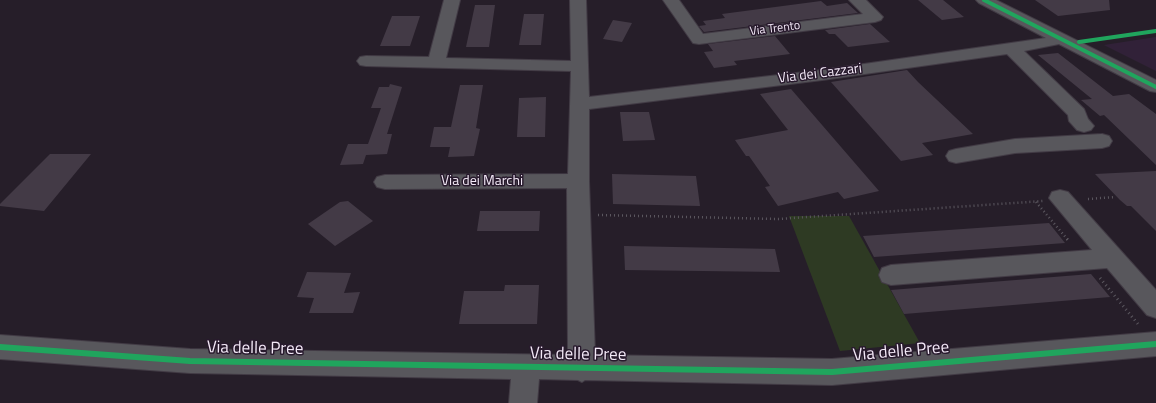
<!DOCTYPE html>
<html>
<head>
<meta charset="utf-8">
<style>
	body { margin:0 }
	canvas { display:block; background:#261e29 }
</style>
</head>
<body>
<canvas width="1156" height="403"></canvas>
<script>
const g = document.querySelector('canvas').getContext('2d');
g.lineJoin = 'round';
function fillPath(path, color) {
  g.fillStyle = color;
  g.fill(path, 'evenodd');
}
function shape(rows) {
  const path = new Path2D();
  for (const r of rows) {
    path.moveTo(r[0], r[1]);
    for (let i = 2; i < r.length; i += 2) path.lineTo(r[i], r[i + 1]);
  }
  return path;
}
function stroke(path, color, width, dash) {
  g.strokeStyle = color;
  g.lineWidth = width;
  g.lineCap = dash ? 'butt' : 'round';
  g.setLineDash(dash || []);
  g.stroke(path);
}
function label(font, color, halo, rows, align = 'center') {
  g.font = font + ' "Titillium Web",sans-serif';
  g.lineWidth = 3;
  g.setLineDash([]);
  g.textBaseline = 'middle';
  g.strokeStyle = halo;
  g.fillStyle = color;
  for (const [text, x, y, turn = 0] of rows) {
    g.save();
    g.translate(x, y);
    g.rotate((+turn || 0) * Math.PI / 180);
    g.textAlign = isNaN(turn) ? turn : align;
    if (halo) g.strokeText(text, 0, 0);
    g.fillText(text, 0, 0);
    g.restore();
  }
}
fillPath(shape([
	[1156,37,1156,71,1104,45]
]), '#312138');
fillPath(shape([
	[789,216,849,216,920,343,840,351]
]), '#2e3a23');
fillPath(shape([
	[918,0,943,0,964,17,942,20],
	[1035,0,1109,0,1110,10,1058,16],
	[821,1,827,6,847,3,858,13,704,32,699,26,706,25,703,21,725,18,722,14],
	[475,5,495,5,489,47,466,47],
	[524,14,544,14,541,45,519,45],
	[392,16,420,16,410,46,380,46],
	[613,20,632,23,622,42,603,39],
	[870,24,890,42,848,47,835,34,829,34,825,30],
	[775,36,790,54,734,61,737,65,714,68,704,52,713,51,708,44],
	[1058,53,1113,96,1129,94,1156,114,1156,165,1104,115,1100,116,1081,100,1092,99,1038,55],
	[907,70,918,82,973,134,922,143,933,155,901,161,831,82],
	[390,84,402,87,387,134,392,134,387,154,366,155,363,164,340,165,348,144,368,144,381,108,371,108,379,87,389,87],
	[460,85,483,85,476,128,480,129,474,156,448,157,450,147,430,147,434,127,451,127],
	[791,89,879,191,844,199,838,192,778,206,765,187,770,186,749,156,746,156,735,140,788,130,760,94],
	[546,97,545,137,517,137,519,98],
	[620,112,649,112,655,140,623,141],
	[50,154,91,154,44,211,0,206,0,204],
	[1156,171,1156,231,1131,206,1127,206,1120,200,1095,174],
	[612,174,696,176,700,206,613,204],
	[348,201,373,221,335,246,308,224,340,202],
	[480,211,540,211,539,231,477,231],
	[1049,223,1065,243,874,257,863,236],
	[624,246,775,249,780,272,625,270],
	[307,272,351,273,344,293,360,292,353,313,309,313,314,298,297,297],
	[1091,274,1110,297,904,314,891,290],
	[505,285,539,285,537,324,459,324,464,291,504,291]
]), '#433a46');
const minor = shape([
	[444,0,460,0,446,58,571,61,570,0,586,0,589,97,822,70,1046,38,979,3,976,0,996,0,1156,80,1156,92,1150,91,1059,44,1024,51,1084,109,1088,119,1094,126,1091,130,1084,132,1077,130,1069,121,1068,115,1007,54,822,80,589,109,589,181,595,355,832,359,1156,332,1156,356,832,385,585,380,582,382,578,380,539,379,537,403,509,403,511,379,190,373,0,359,0,335,190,349,568,355,567,188,385,189,377,187,374,182,377,177,385,175,568,174,571,71,366,66,360,65,357,61,360,57,366,56,429,57,444,0],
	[663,0,679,0,703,34,863,14,849,0,866,0,883,17,881,20,875,22,699,44,693,43,663,0],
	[1102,134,1109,136,1112,141,1109,146,1102,148,1015,153,956,163,949,161,946,156,949,151,956,149,1015,139,1102,134],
	[1060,190,1068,192,1156,290,1156,318,1147,315,1107,268,891,285,882,282,879,275,882,268,891,265,1092,250,1049,198,1052,192,1060,190]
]);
stroke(minor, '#423b45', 2);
stroke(shape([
	[1088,199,1115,197],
	[1036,202,1068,240],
	[598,215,778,219,1043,201]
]), '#5b575f', 2.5, [1, 3]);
stroke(shape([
	[1067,239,1070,242],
	[1100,278,1138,324]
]), '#5b575f', 3, [1, 3.5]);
fillPath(minor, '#58575c');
stroke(shape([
	[984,0,1156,87],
	[1079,42,1156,31]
]), '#20a55d', 4);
stroke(shape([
	[0,347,190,361,832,372,1156,344]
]), '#20a55d', 6);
label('12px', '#f3e9f7', '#281a2d', [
	["Via Trento",775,29,-7]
]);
label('14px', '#f3e9f7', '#281a2d', [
	["Via dei Cazzari",820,74,-7],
	["Via dei Marchi",482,182]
]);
label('17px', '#f3e9f7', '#281a2d', [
	["Via delle Pree",255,349,1],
	["Via delle Pree",901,352,-5],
	["Via delle Pree",578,355,1]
]);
</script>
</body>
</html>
